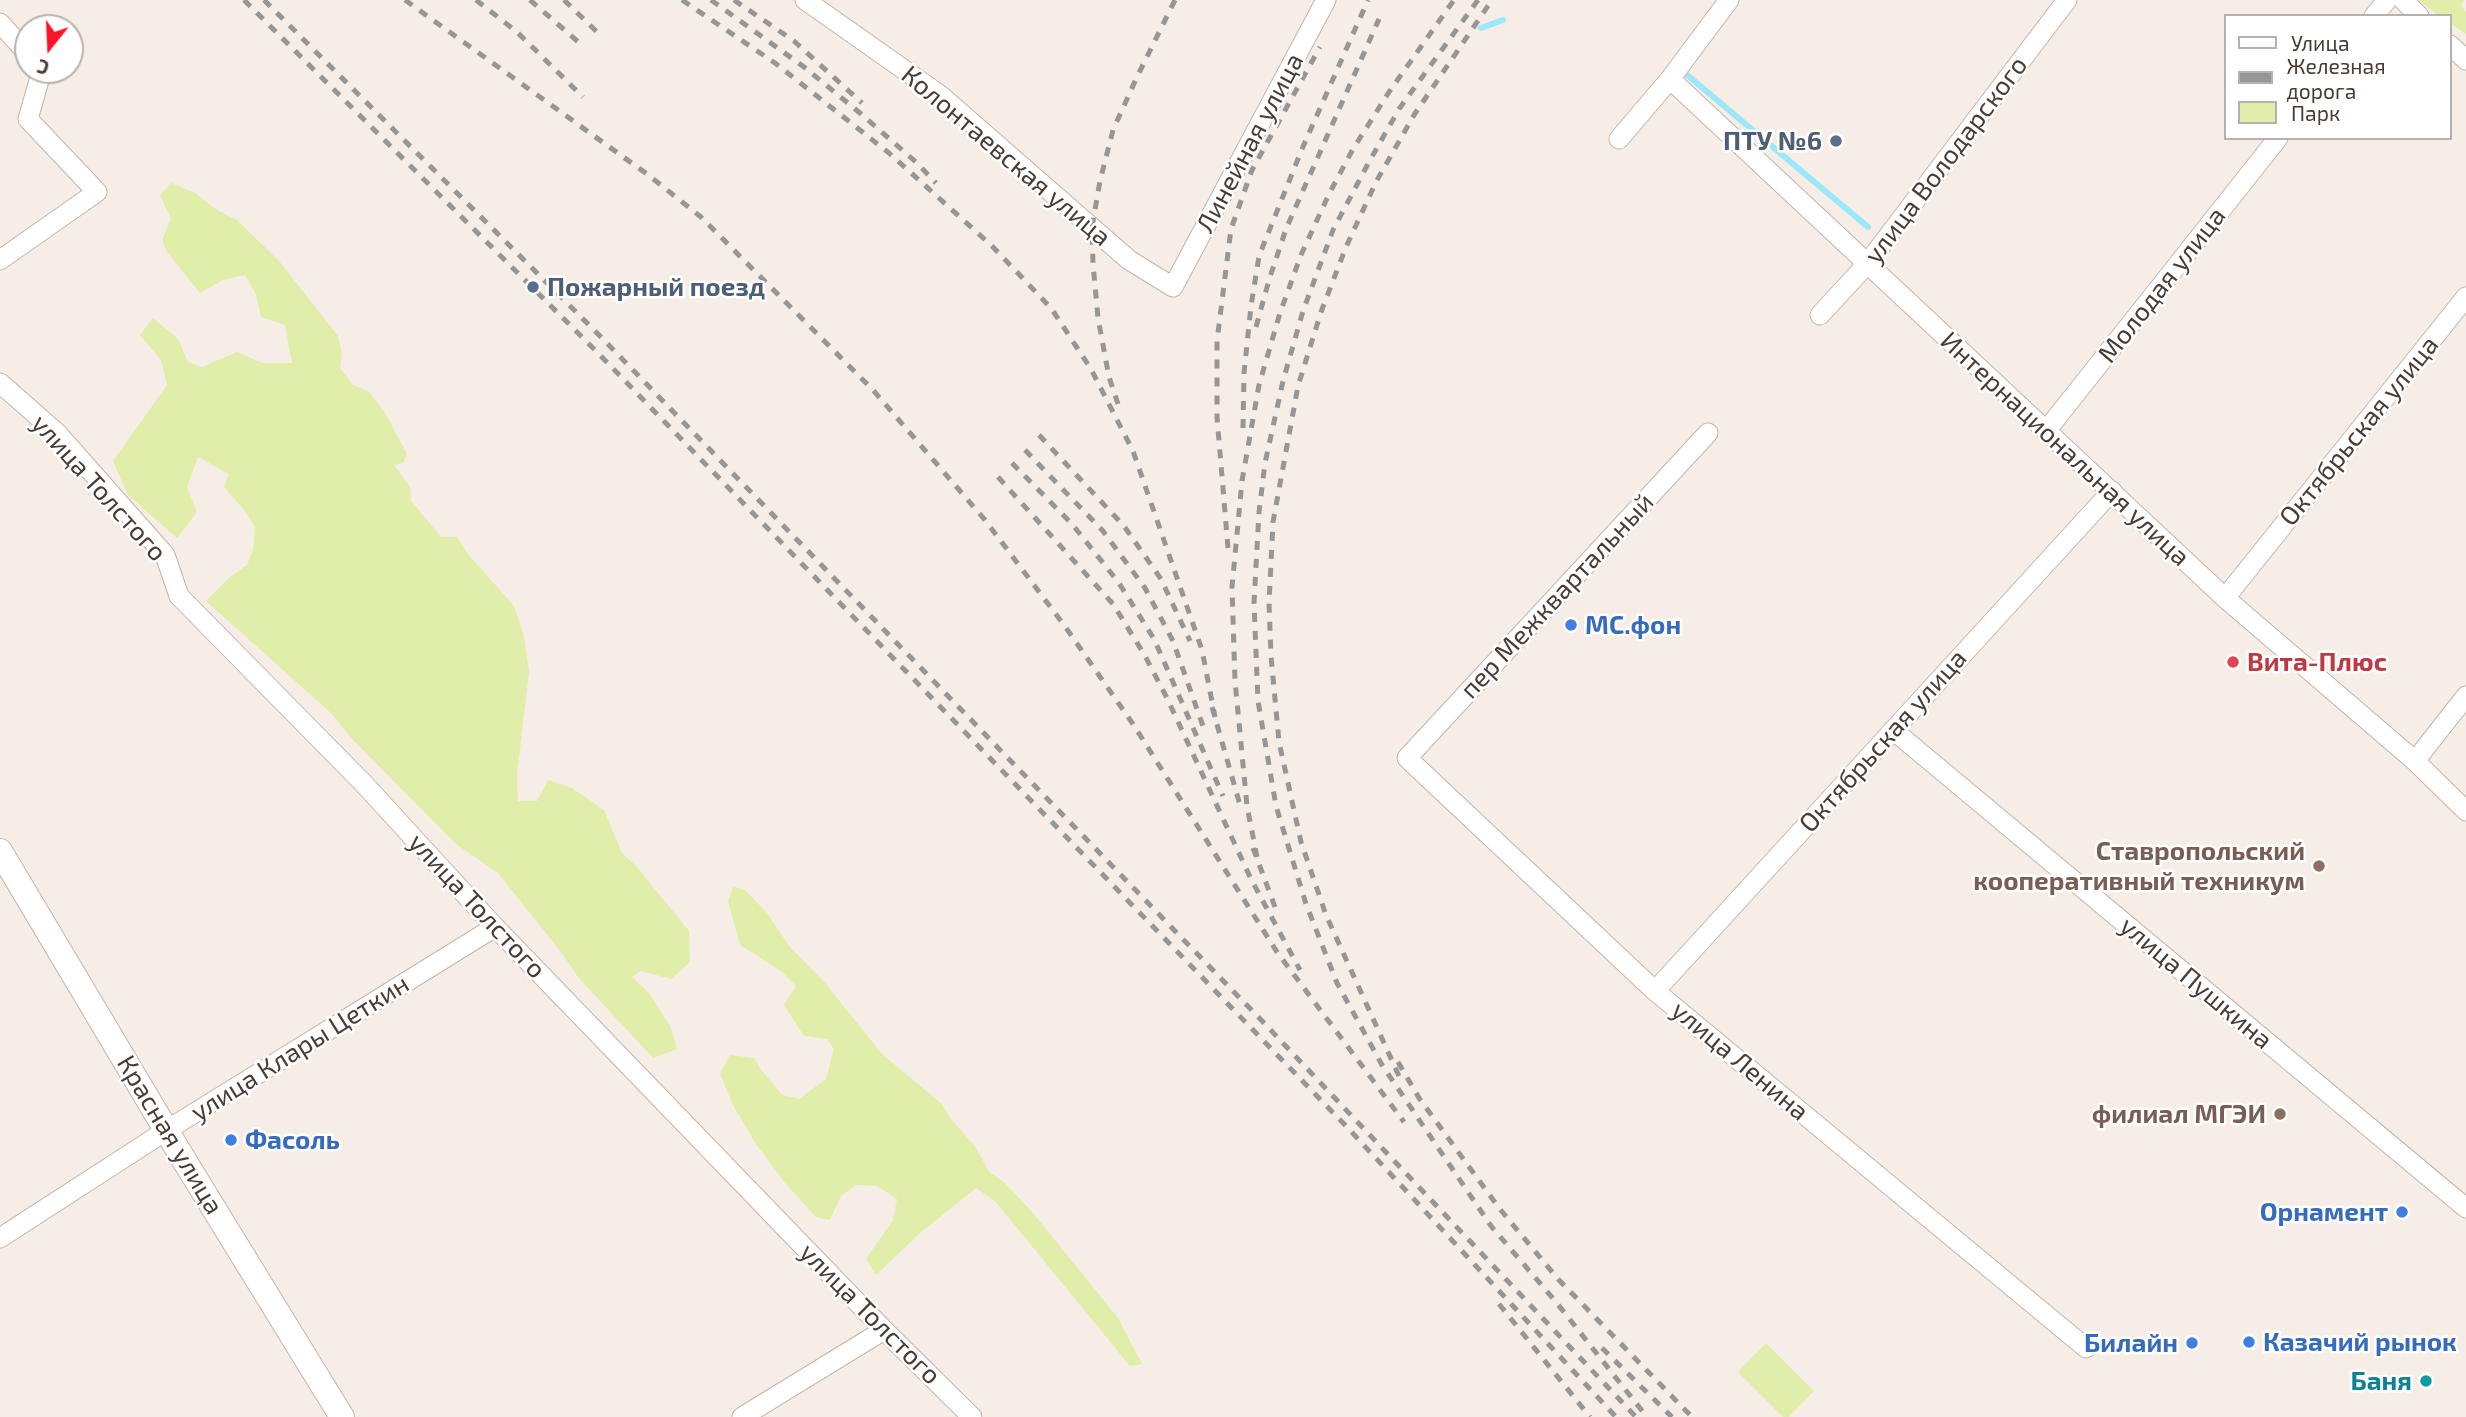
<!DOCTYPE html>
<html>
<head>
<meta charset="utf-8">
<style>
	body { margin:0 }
	#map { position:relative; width:2466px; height:1417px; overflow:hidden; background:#f5ede6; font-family:"Exo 2",sans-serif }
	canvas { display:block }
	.legend { position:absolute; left:2224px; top:14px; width:228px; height:126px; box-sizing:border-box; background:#fff; border:2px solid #b6b1ae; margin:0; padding:9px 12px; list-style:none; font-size:21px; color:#483c34 }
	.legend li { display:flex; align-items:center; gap:14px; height:35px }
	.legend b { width:35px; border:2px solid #b6b1ae }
	.north { position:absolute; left:14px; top:14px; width:70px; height:70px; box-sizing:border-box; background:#fff; border:2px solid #b6b1ae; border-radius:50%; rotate:198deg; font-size:19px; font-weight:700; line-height:28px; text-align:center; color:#483c34 }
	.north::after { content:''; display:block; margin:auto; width:24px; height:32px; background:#ff1328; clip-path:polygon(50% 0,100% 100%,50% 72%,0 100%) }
</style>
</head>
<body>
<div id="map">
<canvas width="2466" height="1417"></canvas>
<ul class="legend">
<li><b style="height:9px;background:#fff"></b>Улица</li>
<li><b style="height:9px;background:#969696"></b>Железная дорога</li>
<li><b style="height:19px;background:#e0eeaa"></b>Парк</li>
</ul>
<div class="north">С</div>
</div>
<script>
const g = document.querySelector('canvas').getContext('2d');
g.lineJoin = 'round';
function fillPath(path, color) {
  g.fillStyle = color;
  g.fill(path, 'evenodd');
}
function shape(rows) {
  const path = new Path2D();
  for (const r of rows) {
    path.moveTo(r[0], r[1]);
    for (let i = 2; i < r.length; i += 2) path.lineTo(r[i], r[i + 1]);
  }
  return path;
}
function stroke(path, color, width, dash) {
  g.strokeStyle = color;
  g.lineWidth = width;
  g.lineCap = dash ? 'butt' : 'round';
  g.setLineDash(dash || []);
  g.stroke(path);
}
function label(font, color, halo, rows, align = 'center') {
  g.font = font + ' "Exo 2",sans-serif';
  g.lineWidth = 5;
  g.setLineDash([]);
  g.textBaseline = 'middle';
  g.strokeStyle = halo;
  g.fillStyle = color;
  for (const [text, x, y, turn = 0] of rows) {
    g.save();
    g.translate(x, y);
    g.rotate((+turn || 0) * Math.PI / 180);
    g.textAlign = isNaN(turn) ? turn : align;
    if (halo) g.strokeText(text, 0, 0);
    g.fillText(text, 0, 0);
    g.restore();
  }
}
fillPath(shape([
	[2418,0,2464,0,2461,5,2466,12,2466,34,2450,23,2450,16,2440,16],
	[171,183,195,193,217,210,237,220,279,261,338,336,342,354,340,368,353,385,368,391,384,411,407,454,403,463,394,465,410,487,411,501,441,537,457,537,467,553,514,606,524,636,529,672,517,774,518,801,537,801,548,780,572,788,604,810,622,853,636,866,689,931,690,962,671,979,641,971,632,977,650,994,671,1028,677,1049,653,1058,578,977,561,952,498,873,456,844,351,738,332,714,206,601,231,576,247,565,253,550,255,527,244,510,224,487,229,474,198,457,187,487,197,512,177,538,128,495,113,461,167,385,161,360,140,335,153,318,178,339,188,362,202,367,237,352,263,363,292,363,285,325,261,317,256,294,245,275,223,280,200,293,167,252,162,240,171,219,160,195],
	[733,887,744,889,767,913,789,946,825,983,882,1054,942,1104,950,1118,975,1146,989,1172,1004,1182,1033,1213,1118,1318,1142,1364,1130,1366,995,1201,976,1188,920,1233,876,1275,866,1259,893,1220,897,1199,877,1186,856,1185,841,1196,830,1220,816,1217,785,1183,756,1144,733,1105,720,1074,730,1055,754,1058,762,1071,782,1095,799,1099,826,1079,834,1049,827,1039,804,1036,784,1005,796,986,781,971,740,945,728,901],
	[1766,1343,1814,1391,1789,1417,1783,1417,1738,1372]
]), '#e0eeaa');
stroke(shape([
	[1481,28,1503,20],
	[1686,74,1868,227]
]), '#9be9f8', 6);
const minor = shape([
	[805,0,940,95,1129,260,1173,287,1326,0],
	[2403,0,2419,16],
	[2374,16,2387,0],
	[0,23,28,54],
	[2450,45,2466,60],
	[1670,79,2225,598,2415,761,2466,811],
	[1619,139,1670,79,1729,0],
	[0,260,97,192,28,119,42,70],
	[1820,315,1867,264,2067,0],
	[0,383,58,434,165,555,179,596,365,785,495,927,884,1330,972,1417],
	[2046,431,2278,138],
	[1708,433,1407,758,1655,991,2086,1348],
	[2225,598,2466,297],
	[1893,730,2466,1208],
	[2415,761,2466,696],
	[1655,991,2112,491],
	[0,1238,167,1130,495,927],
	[742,1417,884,1330]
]);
const tertiary = shape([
	[0,851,184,1160,342,1417]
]);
stroke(minor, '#c4b5aa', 21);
stroke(tertiary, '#c4b5aa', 26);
stroke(minor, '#fff', 19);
stroke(tertiary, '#fff', 24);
stroke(shape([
	[244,0,597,352,1346,1126,1616,1417],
	[264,0,603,339,1264,1023,1636,1417],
	[405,0,647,174,701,217,873,390,985,520,1064,625,1133,724,1277,952,1404,1122],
	[476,0,517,32,583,97],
	[530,0,583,46],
	[564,0,597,32],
	[682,0,775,63,889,153,992,246,1051,308,1091,369,1133,451,1202,650,1215,717],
	[711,0,804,67,860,113,917,163,936,183],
	[734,0,794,41,862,103],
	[1478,0,1399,109,1369,162,1333,230,1303,311,1283,381,1265,463,1259,512,1254,603,1258,701,1276,806,1306,904,1337,983,1382,1065,1491,1226,1556,1302,1647,1417],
	[1256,327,1269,280,1286,229,1379,19],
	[1118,404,1109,377,1098,318,1093,264,1092,227,1100,181,1113,130,1137,77,1175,0],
	[1243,428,1244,373,1251,306,1259,256,1302,149,1368,0],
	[1039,435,1124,526,1161,579,1190,641],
	[1025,450,1103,531,1145,588,1173,641,1204,729],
	[1012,463,1072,524,1119,583,1154,639,1223,796],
	[998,477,1113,604,1144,654,1167,698,1251,879,1300,970],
	[1228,548,1217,417,1217,341,1231,229,1252,170,1320,47],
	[1212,707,1240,805],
	[1253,848,1275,907],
	[1257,857,1247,806,1235,681,1232,587,1242,481,1259,385,1280,313,1301,255,1329,194,1353,149,1389,92,1454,0],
	[1398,1062,1419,1098,1499,1208,1558,1279,1692,1417],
	[1399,1076,1326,915,1301,842,1279,742,1271,656,1269,603,1273,522,1298,386,1321,312,1346,247,1376,182,1414,115,1492,0],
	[1499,1304,1590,1417],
	[1602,1348,1672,1417]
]), '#969696', 5, [9, 9]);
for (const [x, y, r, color] of [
	[1836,141,7,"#5c6f8a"],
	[533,287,7,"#5c6f8a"],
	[1571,625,7,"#3f7fe0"],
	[2233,662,7,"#e0444e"],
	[2319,866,7,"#8d6e63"],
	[2280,1114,7,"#8d6e63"],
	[231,1140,7,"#3f7fe0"],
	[2402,1212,7,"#3f7fe0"],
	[2249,1342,7,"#3f7fe0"],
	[2192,1343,7,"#3f7fe0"],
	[2426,1381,7,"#0f9aa8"]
]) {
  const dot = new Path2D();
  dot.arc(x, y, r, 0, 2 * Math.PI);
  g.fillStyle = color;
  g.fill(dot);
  stroke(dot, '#fff', 2.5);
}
label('bold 26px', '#4e5e75', '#fff', [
	["ПТУ №6",1822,141],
	["Пожарный поезд",547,287,"left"]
], 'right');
label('26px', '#483c34', '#fff', [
	["Линейная улица",1250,143,-62],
	["Колонтаевская улица",1006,156,40],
	["улица Володарского",1946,160,-53],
	["Молодая улица",2162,285,-52],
	["Октябрьская улица",2359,431,-51],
	["Интернациональная улица",2065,449,43],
	["улица Толстого",99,488,48],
	["пер Межквартальный",1557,596,-47],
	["Октябрьская улица",1883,741,-48],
	["улица Толстого",477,906,47],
	["улица Пушкина",2196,983,40],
	["улица Клары Цеткин",300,1048,-32],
	["улица Ленина",1740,1061,40],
	["Красная улица",170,1135,59],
	["улица Толстого",870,1314,45]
]);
label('bold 26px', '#366cbe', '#fff', [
	["МС.фон",1585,625],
	["Фасоль",245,1140],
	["Орнамент",2388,1212,"right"],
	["Казачий рынок",2263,1342],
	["Билайн",2178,1343,"right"]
], 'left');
label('bold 26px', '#be3a42', '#fff', [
	["Вита-Плюс",2247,662]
], 'left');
label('bold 26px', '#785e54', '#fff', [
	["Ставропольский",2305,851],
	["кооперативный техникум",2305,881],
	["филиал МГЭИ",2266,1114]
], 'right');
label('bold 26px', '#0d838f', '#fff', [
	["Баня",2412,1381]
], 'right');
</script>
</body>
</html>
